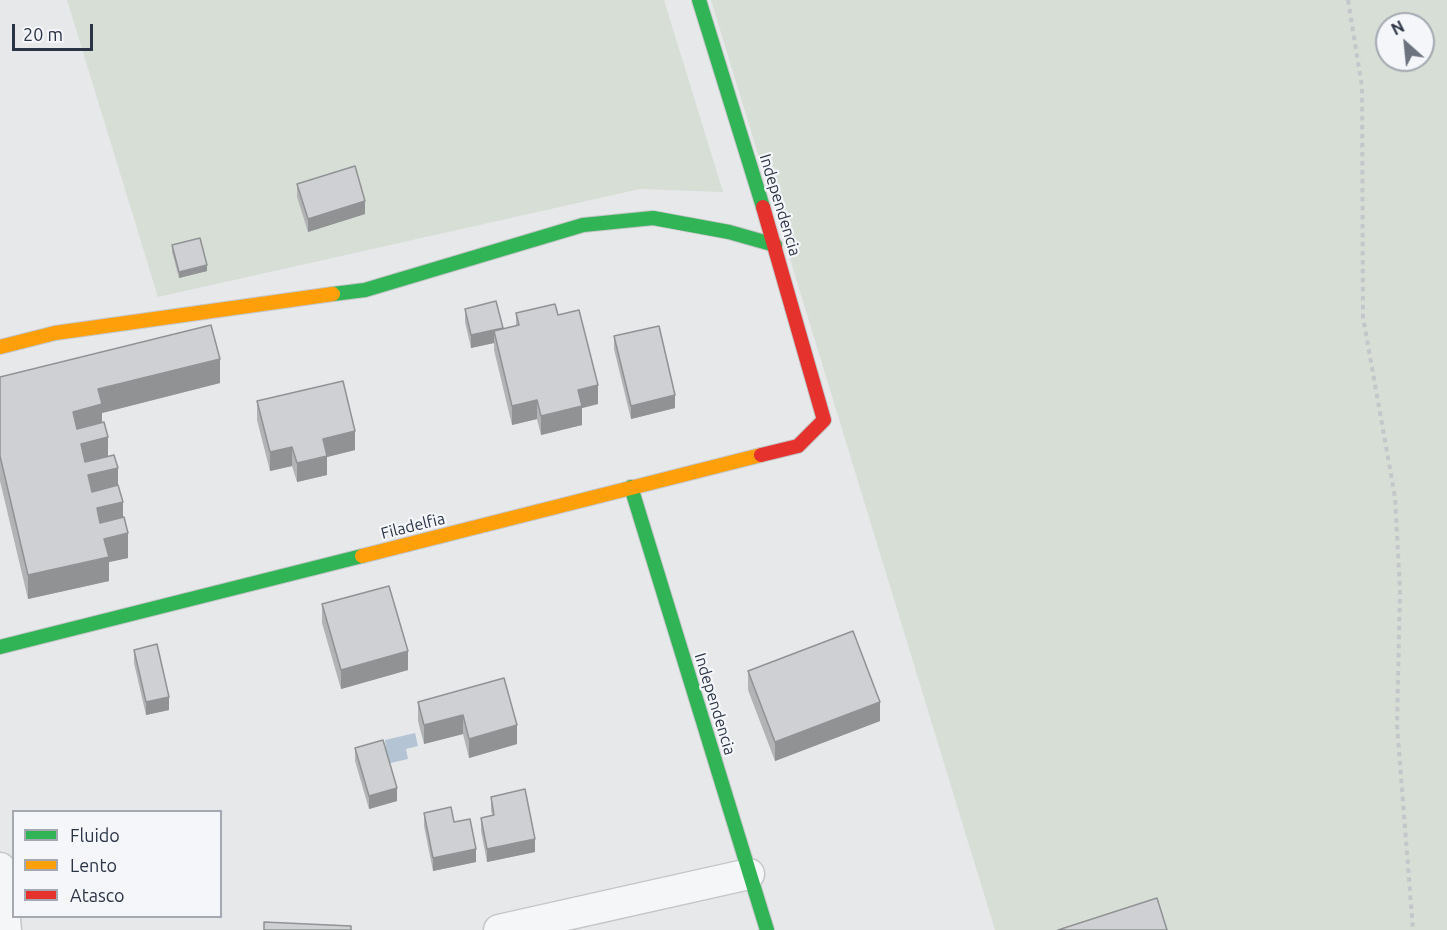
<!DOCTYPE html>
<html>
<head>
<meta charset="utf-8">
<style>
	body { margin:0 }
	#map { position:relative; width:1447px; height:930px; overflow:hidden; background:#e6e8ea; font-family:Ubuntu,sans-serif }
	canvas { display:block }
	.legend { position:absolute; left:12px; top:810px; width:210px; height:108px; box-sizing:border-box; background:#f4f6f9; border:2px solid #a4a8b1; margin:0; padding:8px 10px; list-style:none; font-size:18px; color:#2b3445 }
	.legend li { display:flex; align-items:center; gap:12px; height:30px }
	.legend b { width:30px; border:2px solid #a4a8b1 }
	.north { position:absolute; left:1375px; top:12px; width:60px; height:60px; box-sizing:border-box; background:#f4f6f9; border:2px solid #a4a8b1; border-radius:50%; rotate:333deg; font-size:16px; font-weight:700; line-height:24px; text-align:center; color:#2b3445 }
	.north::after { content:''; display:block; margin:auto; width:21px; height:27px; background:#6c737f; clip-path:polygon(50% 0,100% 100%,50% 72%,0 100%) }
	.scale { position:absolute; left:12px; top:24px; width:81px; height:27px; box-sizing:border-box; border:3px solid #2b3445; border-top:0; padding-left:8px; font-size:18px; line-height:21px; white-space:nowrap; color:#2b3445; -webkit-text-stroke:4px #f4f6f9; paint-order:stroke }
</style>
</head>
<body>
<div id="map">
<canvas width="1447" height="930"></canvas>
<ul class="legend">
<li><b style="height:8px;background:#30b455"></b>Fluido</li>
<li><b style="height:8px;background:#ff9f0a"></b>Lento</li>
<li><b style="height:8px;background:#e5322d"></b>Atasco</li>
</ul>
<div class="north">N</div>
<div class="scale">20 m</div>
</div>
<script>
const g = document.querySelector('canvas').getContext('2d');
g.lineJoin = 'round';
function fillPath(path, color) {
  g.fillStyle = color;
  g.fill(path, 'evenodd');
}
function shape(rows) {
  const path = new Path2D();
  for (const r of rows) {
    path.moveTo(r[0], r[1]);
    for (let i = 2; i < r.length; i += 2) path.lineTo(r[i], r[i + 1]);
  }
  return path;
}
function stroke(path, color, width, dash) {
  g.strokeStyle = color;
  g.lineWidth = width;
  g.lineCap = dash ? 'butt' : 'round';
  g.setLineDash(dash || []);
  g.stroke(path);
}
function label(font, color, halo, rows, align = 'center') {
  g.font = font + ' Ubuntu,sans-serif';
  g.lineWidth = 4.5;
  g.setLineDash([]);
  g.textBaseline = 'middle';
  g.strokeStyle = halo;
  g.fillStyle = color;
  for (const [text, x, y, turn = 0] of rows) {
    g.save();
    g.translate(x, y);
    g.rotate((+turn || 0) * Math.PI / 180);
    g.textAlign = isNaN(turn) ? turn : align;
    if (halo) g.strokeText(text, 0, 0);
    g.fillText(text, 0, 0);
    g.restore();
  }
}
fillPath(shape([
	[67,0,664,0,723,192,640,189,158,297],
	[711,0,1447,0,1447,930,995,930],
	[1387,24,1423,24,1423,60,1387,60]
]), '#d6ded6');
fillPath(shape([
	[415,733,418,746,406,749,408,759,382,765,378,751,386,748,385,740]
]), '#b4c4d5');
const street = shape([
	[0,868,6,930],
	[499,930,749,874]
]);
const fast = shape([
	[699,0,763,207],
	[333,294,365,290,583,225,653,218,729,232,775,245],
	[631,487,767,930],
	[0,647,362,556]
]);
const slow = shape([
	[0,347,55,333,333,294],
	[362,556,761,455]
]);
const jam = shape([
	[761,455,798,446,824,420,763,207]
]);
stroke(street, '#c4c6c8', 33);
stroke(fast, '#c4c6c8', 16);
stroke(slow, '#c4c6c8', 16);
stroke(jam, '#c4c6c8', 16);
stroke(shape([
	[1348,0,1362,87,1363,317,1395,497,1400,590,1397,725,1413,930]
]), '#c5c6ca', 4, [4.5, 4.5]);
stroke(street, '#f5f6f7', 30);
stroke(fast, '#30b455', 14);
stroke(slow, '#ff9f0a', 14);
stroke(jam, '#e5322d', 14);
fillPath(shape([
	[297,184,365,214,308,232,297,197],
	[172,245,207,271,179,278,172,252],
	[465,309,503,329,516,326,516,313,558,315,598,404,582,408,582,425,541,435,537,419,512,425,494,350,494,343,471,348,465,322],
	[614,336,675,408,631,419,614,349],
	[0,377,220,383,102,413,102,423,108,456,118,485,128,558,109,562,109,581,28,599,0,481],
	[257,401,355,450,327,457,327,475,297,482,292,466,270,471,257,420],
	[322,604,408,670,341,689,322,623],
	[134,650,169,710,146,715,134,663],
	[748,671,880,721,775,761,748,690],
	[504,678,517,744,469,758,463,734,424,744,418,721,418,702],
	[355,748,397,801,369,809,355,761],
	[491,797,535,852,487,862,481,831,481,818,492,815,491,810],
	[424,813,454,822,476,862,433,871,424,826]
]), '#b1b3b5');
fillPath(shape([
	[365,201,365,214,308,232,308,219],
	[207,265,207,271,179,278,179,272],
	[503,328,503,341,494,331,494,343,471,348,471,335],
	[220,359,220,383,102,413,102,429,73,436,73,412,98,389],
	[598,385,598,404,582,408,582,425,541,435,541,416,578,390],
	[675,395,675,408,631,419,631,406],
	[537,400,537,419,512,425,512,406],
	[355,431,355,450,327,457,327,475,297,482,297,463,323,439],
	[108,437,108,462,81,468,81,444],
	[292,447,292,466,270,471,270,452],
	[118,468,118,492,88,499,88,475],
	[123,502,123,526,97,532,97,508],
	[128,533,128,558,109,562,109,581,28,599,28,575,104,539],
	[408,651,408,670,341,689,341,670],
	[169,697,169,710,146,715,146,702],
	[880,702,880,721,775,761,775,742],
	[463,715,463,734,424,744,424,725],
	[517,725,517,744,469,758,469,739],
	[397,788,397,801,369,809,369,796],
	[535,839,535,852,487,862,487,849],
	[476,849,476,862,433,871,433,858]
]), '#909294');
const building = shape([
	[355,166,365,201,308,219,297,184,355,166],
	[200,238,207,265,179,272,172,245,200,238],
	[496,301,503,328,471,335,465,309,496,301],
	[555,304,558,315,579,310,598,385,578,390,582,406,541,416,537,400,512,406,494,331,519,325,516,313,555,304],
	[211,325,220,359,98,389,102,404,73,412,77,429,104,422,108,437,81,444,85,462,114,455,118,468,88,475,92,492,118,485,123,502,97,508,100,523,124,517,128,533,104,539,109,557,28,575,0,456,0,377,211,325],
	[659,326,675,395,631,406,614,336,659,326],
	[343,381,355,431,323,439,327,456,297,463,292,447,270,452,257,401,343,381],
	[389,586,408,651,341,670,322,604,389,586],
	[853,631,880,702,775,742,748,671,853,631],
	[157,644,169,697,146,702,134,650,157,644],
	[504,678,517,725,469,739,463,715,424,725,418,702,504,678],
	[383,740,397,788,369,796,355,748,383,740],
	[525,789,535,839,487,849,481,818,494,815,491,797,525,789],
	[451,807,454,822,470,819,476,849,433,858,424,813,451,807],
	[1157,898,1167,930,1058,930,1157,898],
	[264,922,351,926,351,930,264,930,264,922]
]);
fillPath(building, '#ced0d3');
stroke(building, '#909294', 1.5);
label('16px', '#2b3445', '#f4f6f9', [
	["Independencia",780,205,73],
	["Filadelfia",413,526,-14],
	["Independencia",715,704,73]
]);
</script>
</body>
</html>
